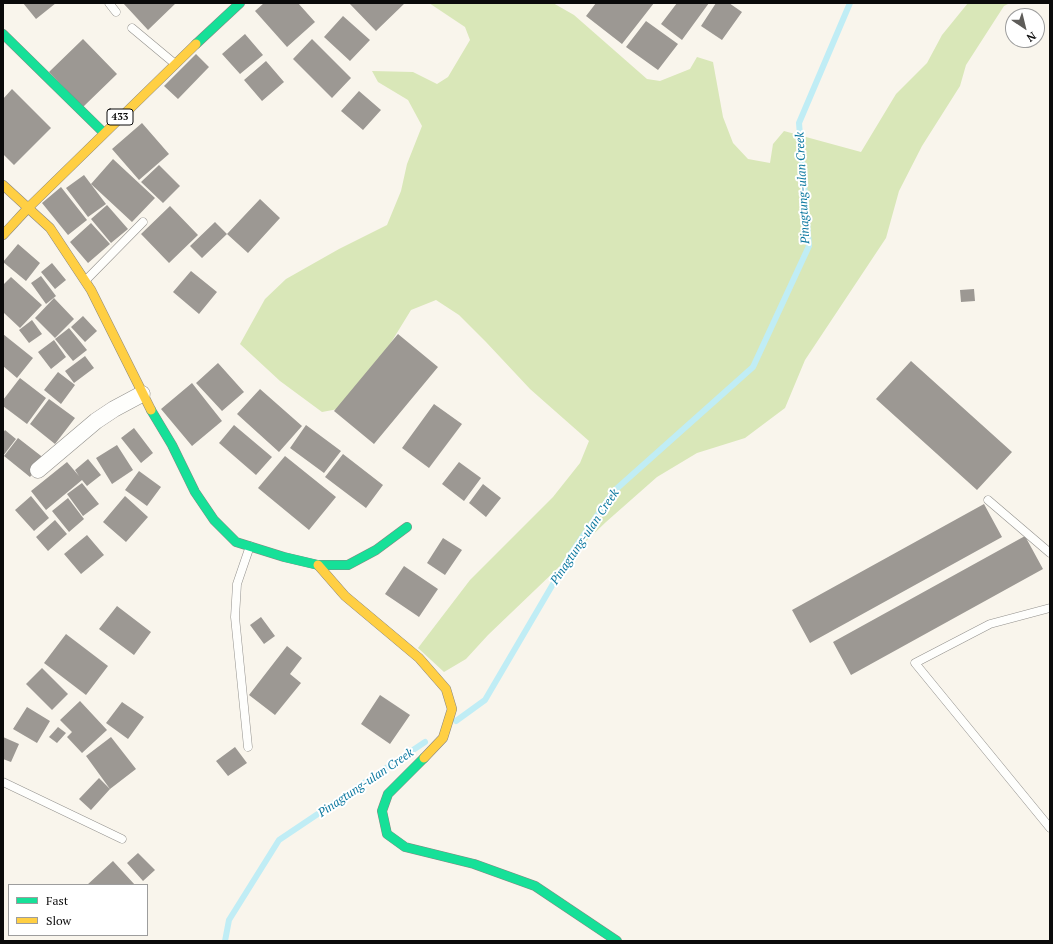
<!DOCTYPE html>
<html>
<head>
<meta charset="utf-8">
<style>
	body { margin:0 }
	#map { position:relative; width:1053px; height:944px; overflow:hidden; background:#f9f5ec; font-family:"PT Serif",serif }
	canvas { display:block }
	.frame { position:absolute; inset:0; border:4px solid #0a0a0a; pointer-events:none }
	.legend { position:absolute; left:8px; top:884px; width:140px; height:52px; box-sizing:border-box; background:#fff; border:1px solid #9d9d9d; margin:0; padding:5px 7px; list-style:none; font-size:12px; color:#0a0a0a }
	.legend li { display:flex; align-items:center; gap:8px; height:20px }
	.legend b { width:20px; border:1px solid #9d9d9d }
	.north { position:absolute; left:1005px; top:8px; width:40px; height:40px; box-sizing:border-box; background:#fff; border:1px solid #9d9d9d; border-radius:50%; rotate:145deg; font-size:11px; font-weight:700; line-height:16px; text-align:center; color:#0a0a0a }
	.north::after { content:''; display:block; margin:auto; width:14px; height:18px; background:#5e5c59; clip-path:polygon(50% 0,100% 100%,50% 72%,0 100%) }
</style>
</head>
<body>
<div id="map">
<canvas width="1053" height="944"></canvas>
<div class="frame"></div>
<ul class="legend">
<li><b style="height:5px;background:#16e098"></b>Fast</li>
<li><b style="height:5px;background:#ffcf43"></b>Slow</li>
</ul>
<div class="north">N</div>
</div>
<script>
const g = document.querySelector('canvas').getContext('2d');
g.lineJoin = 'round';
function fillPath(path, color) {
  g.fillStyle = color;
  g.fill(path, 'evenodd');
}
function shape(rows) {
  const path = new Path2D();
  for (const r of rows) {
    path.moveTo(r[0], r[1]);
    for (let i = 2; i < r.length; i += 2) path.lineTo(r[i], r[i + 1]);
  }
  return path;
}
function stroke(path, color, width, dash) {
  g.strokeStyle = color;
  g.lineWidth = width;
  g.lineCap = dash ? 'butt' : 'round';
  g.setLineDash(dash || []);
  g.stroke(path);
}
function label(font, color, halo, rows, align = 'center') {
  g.font = font + ' "PT Serif",serif';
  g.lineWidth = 4;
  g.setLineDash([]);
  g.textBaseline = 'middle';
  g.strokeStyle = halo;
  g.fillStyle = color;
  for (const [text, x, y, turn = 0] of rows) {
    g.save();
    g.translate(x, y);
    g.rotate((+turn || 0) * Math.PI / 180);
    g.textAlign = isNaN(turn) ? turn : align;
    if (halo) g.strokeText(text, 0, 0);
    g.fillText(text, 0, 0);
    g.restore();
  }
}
fillPath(shape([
	[429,3,553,3,574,15,647,79,660,81,690,69,697,57,713,62,723,117,733,143,748,159,770,163,773,144,784,131,861,152,896,94,927,63,942,35,968,3,1010,3,1004,6,966,65,960,86,922,146,899,191,886,238,805,360,785,408,745,438,697,453,657,477,606,522,488,635,466,659,444,672,418,648,470,580,553,497,580,463,589,441,530,389,486,342,459,315,436,300,411,310,360,393,338,409,322,412,280,381,240,344,265,299,286,279,339,249,387,225,401,191,407,164,422,126,408,100,378,82,372,71,413,72,437,84,448,77,470,40,465,27]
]), '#d9e7b8');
stroke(shape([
	[456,721,485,700,570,555,614,491,753,367,809,246,799,123,850,3],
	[225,941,229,920,279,840,425,742]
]), '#c0edf5', 6);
fillPath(shape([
	[23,3,56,3,36,19],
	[123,3,176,3,148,30],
	[264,3,298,3,315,22,287,47,255,11],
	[349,3,405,3,376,31],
	[596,3,654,3,622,44,586,16],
	[677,3,709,3,682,40,661,24],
	[716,3,729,3,742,12,722,40,701,26],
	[343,16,370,40,350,61,324,37],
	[646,21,678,44,658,70,626,47],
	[245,34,263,55,240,74,222,54],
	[83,39,117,74,83,107,49,72],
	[312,39,351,78,332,98,293,59],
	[196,54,209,67,178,99,164,86],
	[266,61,284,82,262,101,244,80],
	[12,89,51,128,14,165,3,154,3,99],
	[359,91,381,110,363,130,341,111],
	[142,123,169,154,139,180,112,149],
	[113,159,155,198,132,222,91,184],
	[159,165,180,186,163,203,141,182],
	[84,175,106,204,88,217,66,188],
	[61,187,87,220,68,235,42,203],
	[260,199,280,218,248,253,227,234],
	[107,205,128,229,111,243,91,219],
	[170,206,198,235,169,263,141,234],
	[215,222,227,234,202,258,190,246],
	[91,223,110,244,88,263,70,242],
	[18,244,40,263,26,281,3,262],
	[52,263,66,280,55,289,41,272],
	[191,271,217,292,199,314,173,292],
	[41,276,56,296,46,304,31,283],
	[11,277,42,305,20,328,3,312,3,285],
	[974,289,975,301,961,302,960,290],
	[54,298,74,319,55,338,35,318],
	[83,316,97,331,85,342,71,327],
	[32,320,42,334,29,343,19,330],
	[69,328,87,350,73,361,55,339],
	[3,334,33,358,17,378,3,366],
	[398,334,438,367,374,444,334,411],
	[54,340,66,357,51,369,38,352],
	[85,356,94,368,74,383,65,371],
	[911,361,1012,452,977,490,876,399],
	[218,363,244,392,222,411,196,383],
	[58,372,75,385,61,404,44,390],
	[20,378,46,398,27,424,3,406,3,400],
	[192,383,222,421,192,446,161,409],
	[260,389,302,426,279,452,237,414],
	[49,399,75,418,55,444,30,424],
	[434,404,462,424,429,468,402,448],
	[234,425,272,457,256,475,219,443],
	[306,425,341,451,324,473,290,448],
	[134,428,153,453,141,463,121,438],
	[5,430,16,439,3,456,3,433],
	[18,438,45,459,30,477,4,456],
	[117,445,133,470,112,484,96,458],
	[343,454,383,485,366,508,325,477],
	[285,456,336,497,309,530,258,488],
	[88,459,101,475,87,486,82,480,46,510,31,491,67,462,79,476,75,470],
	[459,462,481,478,464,501,442,484],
	[139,471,161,487,147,506,125,490],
	[82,483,99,504,83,516,67,494],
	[483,484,501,498,486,517,469,503],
	[31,496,49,518,34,531,15,510],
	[125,496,148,517,126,542,103,522],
	[68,498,84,519,69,532,52,511],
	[984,504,1002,537,810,643,792,610],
	[55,520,67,534,48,551,36,537],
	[87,535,104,555,81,574,64,554],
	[1025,536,1043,569,851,675,833,642],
	[443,538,462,550,445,575,427,563],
	[404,566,438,589,419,617,385,594],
	[117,606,151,632,134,655,99,629],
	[261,617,275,636,264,644,250,625],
	[66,634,108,666,86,695,44,663],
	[287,646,302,658,290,674,301,683,275,715,249,695],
	[42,668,68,694,52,710,26,684],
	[380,695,410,715,390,744,361,724],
	[80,701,107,730,82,753,67,737,72,732,60,720],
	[122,702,144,717,128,739,106,723],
	[27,707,50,721,37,743,13,729],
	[58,727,66,733,57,743,49,737],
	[3,737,19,744,11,762,3,759],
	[111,737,136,769,110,789,86,756],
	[235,747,247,763,228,776,216,761],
	[99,778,110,789,91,810,79,799],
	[138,853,155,870,143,881,127,863],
	[113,861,135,885,87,885]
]), '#9c9893');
const lane = shape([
	[109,3,116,12],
	[132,28,174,63],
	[86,280,143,222],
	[988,500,1050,553],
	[1050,608,990,624,915,663,1050,828],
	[248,747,235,617,237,584,250,546],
	[3,782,122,839]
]);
const street = shape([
	[38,470,96,421,114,409,142,394]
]);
const fast = shape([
	[3,34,104,133],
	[196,44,240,3],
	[151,410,172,445,195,492,214,520,236,542,284,557,318,565,348,565,376,550,407,527],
	[424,758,388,794,382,811,387,834,405,847,474,864,535,886,617,941]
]);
const slow = shape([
	[3,185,50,228,91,290,151,410],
	[3,235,28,208,196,44],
	[318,565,345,596,419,658,446,689,452,709,443,738,424,758]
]);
stroke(lane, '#92908c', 9);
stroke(street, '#92908c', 17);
stroke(fast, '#888682', 10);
stroke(slow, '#888682', 10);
stroke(lane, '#fefefc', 8);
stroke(street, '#fefefc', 16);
stroke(fast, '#16e098', 9);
stroke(slow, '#ffcf43', 9);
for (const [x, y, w] of [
	[120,117,26]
]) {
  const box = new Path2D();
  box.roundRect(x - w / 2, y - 8, w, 16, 3);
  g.fillStyle = '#fff';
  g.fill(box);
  stroke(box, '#0a0a0a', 1);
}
label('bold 10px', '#0a0a0a', null, [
	["433",120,117]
]);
label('italic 12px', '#0e79a0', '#fff', [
	["Pinagtung-ulan Creek",803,188,-93],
	["Pinagtung-ulan Creek",585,537,-56],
	["Pinagtung-ulan Creek",366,783,-34]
]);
</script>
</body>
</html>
